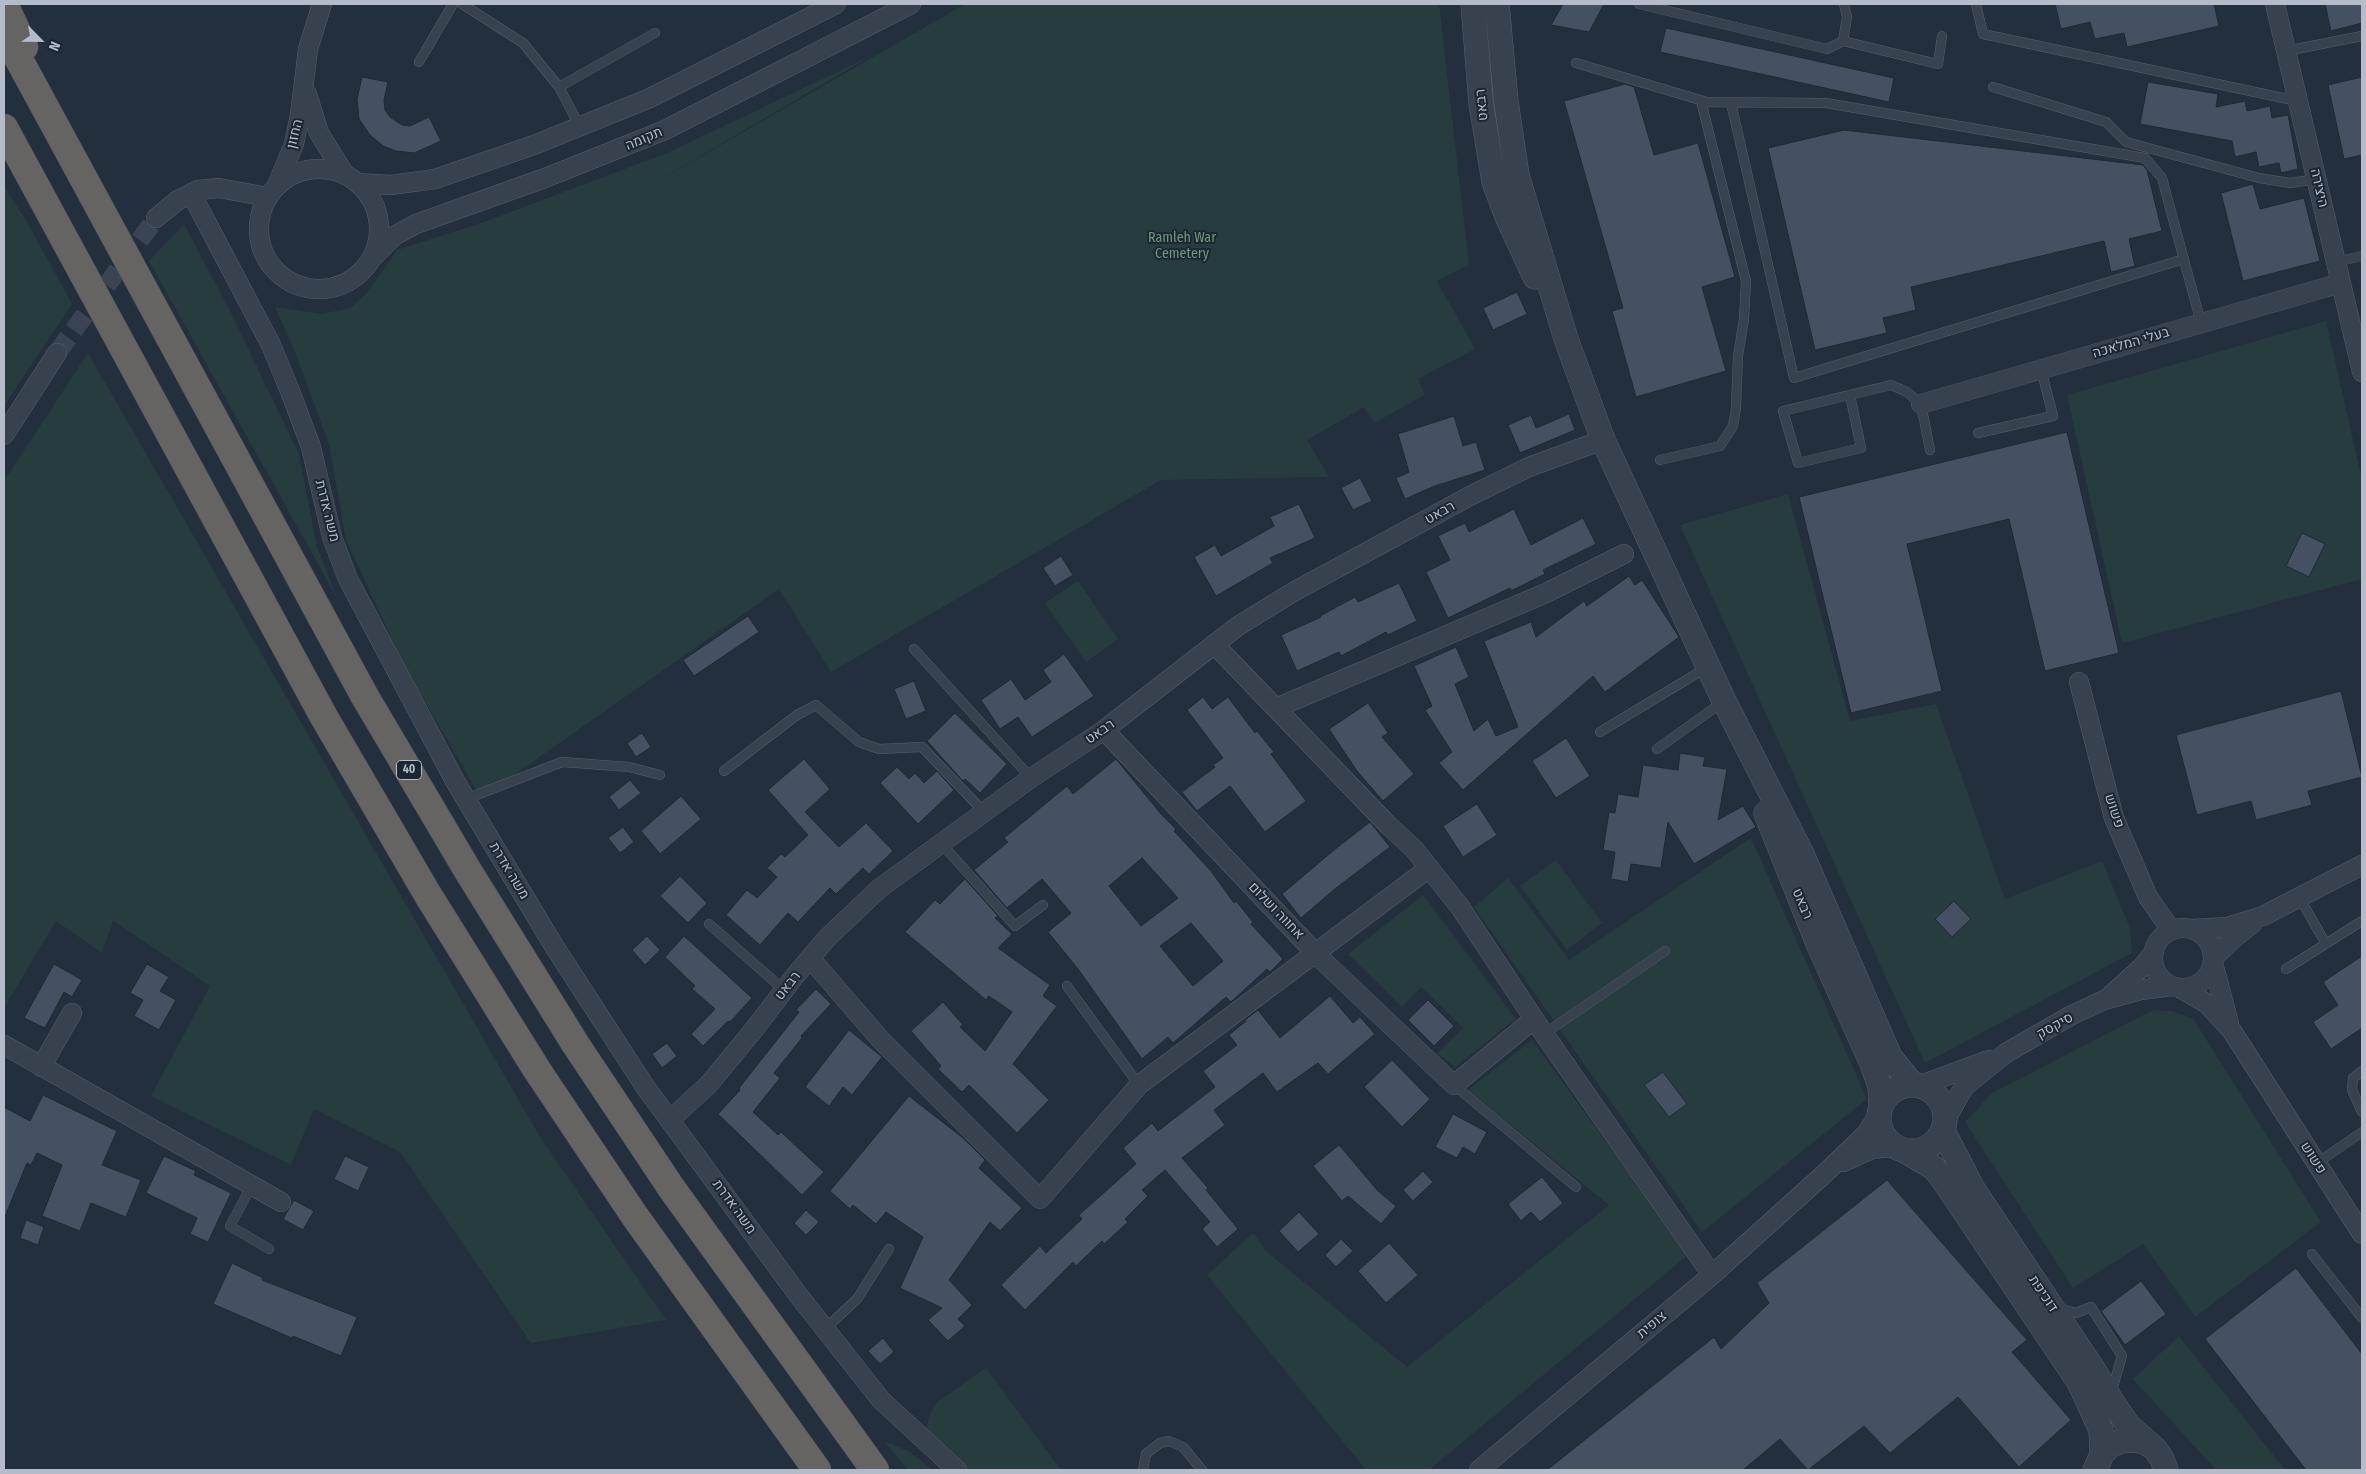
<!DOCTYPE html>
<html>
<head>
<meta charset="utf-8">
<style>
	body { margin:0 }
	#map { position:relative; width:2366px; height:1474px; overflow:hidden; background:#242f3e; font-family:"Fira Sans Condensed",sans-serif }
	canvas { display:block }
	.frame { position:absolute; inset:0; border:5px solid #b4bcc9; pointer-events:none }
	.north { position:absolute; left:15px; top:15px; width:50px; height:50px; -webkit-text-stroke:4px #1d2633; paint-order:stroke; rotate:113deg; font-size:14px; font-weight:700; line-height:20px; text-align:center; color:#b4bcc9 }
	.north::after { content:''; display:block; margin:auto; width:18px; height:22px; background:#b4bcc9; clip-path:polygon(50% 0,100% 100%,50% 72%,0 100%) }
</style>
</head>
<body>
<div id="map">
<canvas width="2366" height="1474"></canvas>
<div class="frame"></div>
<div class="north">N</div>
</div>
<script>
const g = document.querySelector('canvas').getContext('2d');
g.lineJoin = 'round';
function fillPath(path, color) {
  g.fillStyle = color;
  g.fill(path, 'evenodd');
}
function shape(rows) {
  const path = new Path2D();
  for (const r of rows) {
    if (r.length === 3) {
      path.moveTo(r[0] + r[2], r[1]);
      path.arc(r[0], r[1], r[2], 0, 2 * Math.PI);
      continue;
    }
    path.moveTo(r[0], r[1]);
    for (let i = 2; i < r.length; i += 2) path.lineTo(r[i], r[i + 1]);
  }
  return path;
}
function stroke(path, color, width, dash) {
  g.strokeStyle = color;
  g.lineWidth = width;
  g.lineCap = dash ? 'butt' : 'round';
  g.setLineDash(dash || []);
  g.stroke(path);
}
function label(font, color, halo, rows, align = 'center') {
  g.font = font + ' "Fira Sans Condensed",Heebo,sans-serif';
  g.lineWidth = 4;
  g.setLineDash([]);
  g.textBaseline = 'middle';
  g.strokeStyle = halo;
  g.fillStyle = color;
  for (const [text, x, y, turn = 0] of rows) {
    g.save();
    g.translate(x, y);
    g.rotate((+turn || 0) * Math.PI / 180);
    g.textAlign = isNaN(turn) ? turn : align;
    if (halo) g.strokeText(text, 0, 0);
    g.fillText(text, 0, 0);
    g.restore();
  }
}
fillPath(shape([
	[965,4,1439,4,1469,265,1437,281,1475,349,1418,379,1425,395,1374,423,1364,407,1307,440,1329,477,1161,480,831,672,779,589,481,798,406,669,346,540,329,444,295,352,275,307,322,314,350,308,368,292,397,250,484,222,667,153,871,56,641,191],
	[4,186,27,222,72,304,4,406],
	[184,224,228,307,299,454,317,547,337,598,149,261],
	[2326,321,2362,480,2362,579,2122,643,2067,395],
	[88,353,540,1137,666,1320,531,1343,400,1152,314,1109,291,1165,151,1096,210,986,113,921,102,953,56,921,4,1008,4,481],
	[1788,494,1850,721,1936,704,2005,899,2102,861,2130,928,2132,953,1925,1063,1680,525],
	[1078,581,1118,639,1086,662,1045,603],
	[1751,838,1867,1099,1702,1232,1474,907,1508,878,1569,960],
	[1556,860,1602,923,1567,950,1520,886],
	[1423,895,1516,1019,1455,1067,1437,1053,1463,1028,1421,987,1402,1007,1348,954],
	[2153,1010,2173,1011,2194,1020,2321,1222,2195,1317,2143,1244,2073,1288,1965,1122,1992,1093],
	[1532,1040,1688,1255,1429,1470,1366,1470,1207,1275,1253,1233,1266,1251,1407,1367,1609,1205,1468,1090],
	[2179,1336,2285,1470,2216,1470,2133,1379],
	[986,1368,1061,1470,960,1470,925,1438,929,1416,937,1402],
	[884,1441,910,1452,933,1470,908,1470]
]), '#263c3f');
const building = shape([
	[1563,4,1604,4,1589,32,1551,25,1563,4],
	[2055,4,2214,4,2219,26,2127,47,2124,33,2095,39,2090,22,2061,29,2055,4],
	[2325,4,2362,4,2362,23,2331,31,2325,4],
	[1666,28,1894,78,1889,102,1660,52,1666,28],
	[362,77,388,82,384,100,385,110,390,117,402,125,410,126,429,117,441,141,414,153,396,151,383,146,370,135,359,119,357,99,362,77],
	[2362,77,2362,155,2344,159,2328,85,2362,77],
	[2148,82,2218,94,2216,107,2245,101,2247,111,2270,106,2272,118,2288,115,2298,169,2281,173,2279,163,2259,167,2256,152,2235,157,2232,141,2140,124,2148,82],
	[1625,84,1634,87,1654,155,1698,143,1735,277,1702,287,1726,371,1636,397,1612,311,1623,308,1564,101,1625,84],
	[1844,130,2143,165,2147,170,2162,231,2129,239,2135,266,2111,272,2104,241,1911,287,1916,310,1883,318,1887,333,1815,350,1768,148,1844,130],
	[2253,184,2260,209,2304,198,2320,261,2243,281,2221,193,2253,184],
	[1517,292,1527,314,1493,330,1483,308,1517,292],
	[1569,414,1575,430,1520,453,1508,425,1531,415,1536,428,1569,414],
	[1454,416,1463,446,1476,442,1485,470,1435,486,1405,499,1396,478,1409,472,1398,434,1454,416],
	[2067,432,2119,653,2045,671,2009,519,1907,544,1942,691,1851,713,1799,497,2067,432],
	[1360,478,1372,501,1353,510,1341,488,1360,478],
	[1299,504,1315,538,1270,558,1273,563,1216,596,1194,557,1215,545,1221,556,1274,526,1270,517,1299,504],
	[1514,509,1531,545,1583,518,1596,544,1543,570,1545,574,1511,591,1510,588,1448,618,1426,572,1450,560,1438,536,1465,523,1469,532,1514,509],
	[2302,533,2325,544,2309,577,2286,566,2302,533],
	[1061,556,1073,575,1055,586,1043,568,1061,556],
	[1629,576,1635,585,1642,580,1679,637,1605,692,1593,676,1463,790,1439,763,1452,752,1425,710,1432,706,1414,666,1456,647,1469,677,1455,684,1474,731,1488,719,1496,736,1518,727,1484,641,1531,622,1536,637,1584,601,1587,606,1629,576],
	[1399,583,1417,621,1388,635,1386,632,1341,656,1339,652,1297,671,1281,635,1321,617,1320,616,1355,597,1358,602,1399,583],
	[748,616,759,632,694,676,683,660,748,616],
	[1064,654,1094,696,1032,737,1018,717,1000,729,981,700,1011,679,1025,700,1051,682,1043,670,1064,654],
	[914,681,926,711,906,719,894,689,914,681],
	[2341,691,2362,777,2308,791,2312,805,2256,820,2251,801,2197,815,2176,735,2341,691],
	[1203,697,1212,709,1228,697,1255,733,1257,731,1274,752,1271,754,1306,801,1265,832,1230,786,1197,811,1182,792,1215,767,1213,765,1223,758,1187,710,1203,697],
	[1368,703,1388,733,1382,737,1414,774,1383,801,1357,771,1329,729,1368,703],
	[955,713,1007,764,980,793,965,779,963,781,927,741,955,713],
	[642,733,651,747,636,757,627,743,642,733],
	[1566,738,1590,776,1556,798,1532,761,1566,738],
	[1680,753,1705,757,1703,766,1727,769,1718,820,1743,806,1756,827,1694,864,1668,822,1661,868,1631,864,1628,882,1611,879,1615,852,1603,850,1609,812,1615,813,1618,794,1638,797,1643,765,1678,770,1680,753],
	[804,759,830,789,805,812,839,847,866,823,893,851,869,874,863,868,836,894,830,888,798,922,788,913,760,945,726,915,747,890,757,898,777,877,767,868,781,854,785,857,808,835,768,790,804,759],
	[1116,759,1161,814,1176,829,1174,831,1211,871,1234,903,1236,901,1253,922,1251,924,1283,959,1270,972,1267,969,1231,1002,1226,997,1173,1043,1168,1037,1142,1059,1078,969,1048,932,1071,913,1042,879,1007,908,974,870,1008,842,1004,838,1067,786,1073,794,1116,759],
	[1142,858,1178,898,1141,926,1109,886,1142,858],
	[1191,923,1223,961,1193,986,1160,946,1191,923],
	[897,767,909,779,915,773,924,783,937,771,954,790,918,824,880,783,897,767],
	[630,780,641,793,619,810,609,797,630,780],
	[681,796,701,819,660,854,641,831,681,796],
	[1477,804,1497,835,1463,857,1443,826,1477,804],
	[1370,822,1390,847,1336,888,1301,918,1282,894,1334,850,1370,822],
	[623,827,634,842,620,853,608,838,623,827],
	[680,876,707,903,688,923,660,896,680,876],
	[965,879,998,916,995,918,1012,934,998,948,1050,985,1043,996,1057,1006,1013,1064,1049,1100,1017,1133,969,1085,962,1092,938,1069,941,1066,911,1031,943,1002,963,1025,960,1027,985,1051,1012,1012,989,996,986,1000,905,932,935,900,940,904,965,879],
	[1954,901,1971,919,1952,937,1935,919,1954,901],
	[647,936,660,950,645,965,632,950,647,936],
	[684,936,752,998,730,1022,728,1021,703,1046,691,1034,715,1009,692,989,695,986,665,957,684,936],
	[2362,956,2362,1028,2331,1049,2313,1022,2338,1005,2323,982,2362,956],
	[54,964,82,980,72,997,64,992,45,1028,24,1018,54,964],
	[147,964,169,977,160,991,176,1000,159,1030,134,1016,143,1000,130,993,147,964],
	[816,989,831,1004,801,1036,802,1038,774,1073,780,1078,753,1112,778,1135,781,1132,824,1172,802,1195,718,1114,740,1090,739,1088,799,1012,796,1010,816,989],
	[1330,996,1353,1023,1360,1017,1375,1034,1328,1074,1318,1063,1277,1092,1263,1073,1214,1110,1225,1125,1182,1158,1208,1188,1206,1190,1238,1229,1217,1247,1202,1229,1210,1222,1165,1170,1142,1190,1148,1196,1125,1219,1128,1222,1104,1244,1102,1241,1076,1266,1073,1262,1025,1310,1001,1285,1040,1246,1046,1253,1082,1219,1079,1215,1136,1164,1123,1148,1152,1123,1158,1131,1215,1087,1203,1071,1237,1045,1229,1035,1246,1021,1245,1020,1258,1010,1280,1038,1330,996],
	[1428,1000,1454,1026,1434,1046,1408,1020,1428,1000],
	[849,1030,882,1057,852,1095,843,1087,829,1106,805,1087,849,1030],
	[667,1043,677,1056,662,1068,652,1054,667,1043],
	[1392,1060,1430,1099,1402,1127,1364,1087,1392,1060],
	[1663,1072,1687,1104,1669,1117,1644,1085,1663,1072],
	[43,1095,117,1131,102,1165,141,1180,126,1217,91,1203,80,1231,42,1216,62,1165,37,1153,31,1165,27,1163,4,1219,4,1107,30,1121,43,1095],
	[909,1096,963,1138,985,1160,979,1168,1022,1208,1000,1231,990,1222,949,1280,972,1305,958,1319,965,1326,948,1341,928,1320,942,1308,900,1288,923,1237,886,1212,876,1224,853,1205,850,1209,830,1191,909,1096],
	[1453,1114,1487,1132,1475,1154,1463,1147,1457,1158,1435,1147,1453,1114],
	[1339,1145,1378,1191,1396,1206,1381,1224,1348,1196,1342,1201,1313,1166,1339,1145],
	[164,1156,196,1171,194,1175,231,1193,208,1242,190,1234,197,1218,146,1193,164,1156],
	[345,1156,369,1167,358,1191,334,1179,345,1156],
	[1423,1171,1433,1182,1413,1201,1403,1190,1423,1171],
	[1542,1177,1563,1203,1540,1222,1531,1212,1521,1221,1508,1204,1542,1177],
	[1887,1180,2027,1340,2012,1352,2071,1420,2019,1467,1958,1397,1890,1453,1864,1426,1808,1470,1780,1439,1743,1470,1547,1470,1714,1337,1721,1349,1769,1303,1757,1283,1887,1180],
	[294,1200,314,1211,303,1230,283,1219,294,1200],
	[806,1210,819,1222,806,1235,794,1223,806,1210],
	[1299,1212,1319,1234,1298,1252,1279,1231,1299,1212],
	[26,1220,44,1227,38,1245,20,1238,26,1220],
	[1341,1239,1353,1251,1336,1267,1325,1255,1341,1239],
	[1389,1243,1418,1275,1386,1303,1358,1271,1389,1243],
	[232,1263,263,1278,262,1280,357,1317,341,1356,293,1336,292,1338,213,1304,232,1263],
	[2296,1268,2362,1354,2362,1470,2306,1470,2205,1339,2296,1268],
	[2141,1281,2166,1314,2125,1345,2101,1311,2141,1281],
	[883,1338,894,1352,880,1364,868,1351,883,1338]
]);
fillPath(building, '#455162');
stroke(building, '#1f2835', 1);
stroke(shape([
	[57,353,156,218]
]), '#3a4453', 19, [19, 9]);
const service = shape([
	[462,4,523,43,559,87,580,127],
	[1639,4,1827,49,1843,41,1847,17,1844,4],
	[1976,4,1983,34,2297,101],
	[1843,41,1938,64,1942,36],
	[2286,51,2362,36],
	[419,62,453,4],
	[1576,63,1707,102,1826,103,2145,158,2162,178,2201,323],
	[559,87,655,33],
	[1993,87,2106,122,2126,142,2259,178,2290,183,2317,179],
	[1731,103,1794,378,2184,259],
	[2336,262,2362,256],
	[1850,395,1861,448,1798,463,1783,411,1891,385,1907,392,1921,404,1930,450],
	[1978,433,2053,416,2041,369],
	[1660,460,1720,446,1733,426,1736,408,1738,356,1744,319,1746,281,1701,101],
	[914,649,1031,778],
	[1600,732,1706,668],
	[1657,749,1724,701],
	[724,771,797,715,816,705,859,742,879,749,922,747,984,812],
	[466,799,562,762,629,767,660,775],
	[941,843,1015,926,1043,905],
	[2299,897,2326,944],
	[709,924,784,990],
	[2286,969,2362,921],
	[1067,986,1139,1085],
	[1544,1034,1665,951],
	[2362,1071,2353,1078,2352,1090,2362,1112],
	[1454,1085,1576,1187],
	[2317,1163,2362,1132],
	[252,1185,230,1226,269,1249],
	[2312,1254,2362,1318],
	[2058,1308,2076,1313,2091,1307,2122,1356,2112,1390],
	[825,1329,857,1299,889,1249],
	[1143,1470,1146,1454,1160,1443,1169,1441,1183,1447,1202,1470]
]);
const minor = shape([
	[2275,4,2362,372],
	[307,94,319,133,345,175],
	[319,229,60],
	[358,183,391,185,435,179,534,145,650,98,836,4],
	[277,185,294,144,300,115,308,49,322,4],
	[191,193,271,345,290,391,311,447,332,537,348,579,455,781,554,946,646,1088,799,1296,881,1400,957,1470],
	[156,218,178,200,198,190,219,188,268,197],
	[372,258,394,236,416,224,545,178,665,130,911,4],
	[1921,404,2341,283],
	[4,435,57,353],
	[1214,644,1388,825,1414,849,1460,907,1544,1034,1712,1275],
	[2079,682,2114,818,2148,897,2171,930],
	[1276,708,1546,593,1624,554],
	[1104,730,1321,959,1454,1085,1534,1019],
	[2183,958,30],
	[2192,929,2227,927,2263,916,2362,865],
	[810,958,880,1039,1040,1199,1139,1085,1429,868],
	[2213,958,2233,939,2252,924],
	[2213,963,2229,1023],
	[2180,988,2206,1003,2232,1031,2362,1234],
	[2111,995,2141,968,2154,952],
	[4,1045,281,1202],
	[41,1067,72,1013],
	[1921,1085,1989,1060],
	[1946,1119,1964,1087,2006,1053,2070,1016,2104,1000,2141,990,2172,986],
	[670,1120,709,1084,756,1027,794,977,827,938,880,888,1031,778,1104,730,1238,626,1295,591,1470,496,1529,467,1603,440],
	[1843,1162,1872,1149,1894,1147],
	[1479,1470,1712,1275,1822,1176,1866,1134,1878,1115]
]);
const tertiary = shape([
	[1473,4,1481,104,1494,182,1508,219,1535,277],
	[1497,4,1506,101,1517,175,1566,339,1603,440,1724,701,1802,854,1890,1057,1912,1084],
	[1766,813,1819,946,1872,1064,1880,1086,1881,1104],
	[1912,1118,33],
	[1943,1131,1973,1189,2095,1372,2111,1400,2128,1425,2155,1449],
	[1905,1151,1934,1168,1946,1184,2079,1382,2101,1430,2102,1454],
	[2095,1470,2102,1454,2111,1445,2122,1441,2133,1440,2145,1442,2155,1449,2162,1459,2166,1470]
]);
const trunk = shape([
	[4,4,24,47],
	[4,32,364,695,468,871,576,1045,672,1189,875,1470],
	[4,128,324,717,428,895,537,1070,634,1215,817,1470]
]);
stroke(service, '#565f6c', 10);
stroke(minor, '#565f6c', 20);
stroke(tertiary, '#565f6c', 25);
stroke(trunk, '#434c59', 29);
stroke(service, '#38414e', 9);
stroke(minor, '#38414e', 19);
stroke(tertiary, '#38414e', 24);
stroke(trunk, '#656462', 28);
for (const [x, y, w] of [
	[409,770,25]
]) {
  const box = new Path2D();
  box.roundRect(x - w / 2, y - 9.5, w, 19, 4);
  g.fillStyle = '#1d2633';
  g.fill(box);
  stroke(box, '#b4bcc9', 1);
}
label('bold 12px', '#b4bcc9', null, [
	["40",409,770]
]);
label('14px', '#b4bcc9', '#1d2633', [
	["רבאט",1482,105,-96],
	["החזון",295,134,-76],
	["תקומה",644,139,-23],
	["היצירה",2319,188,77],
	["בעלי המלאכה",2131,343,-16],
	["משה אדרת",327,511,76],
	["רבאט",1440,513,-29],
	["רבאט",1100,732,-35],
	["פשוש",2114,811,72],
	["משה אדרת",509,871,59],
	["רבאט",1802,904,67],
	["אחווה ושלום",1276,911,46],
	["רבאט",788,986,-52],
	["סיקסק",2055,1026,-29],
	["פשוש",2313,1158,57],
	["משה אדרת",734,1207,54],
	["דוכיפת",2043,1294,56],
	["צופית",1652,1325,-40]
]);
label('14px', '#6b9a76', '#1d2633', [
	["Ramleh War",1182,238],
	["Cemetery",1182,254]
]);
</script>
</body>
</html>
